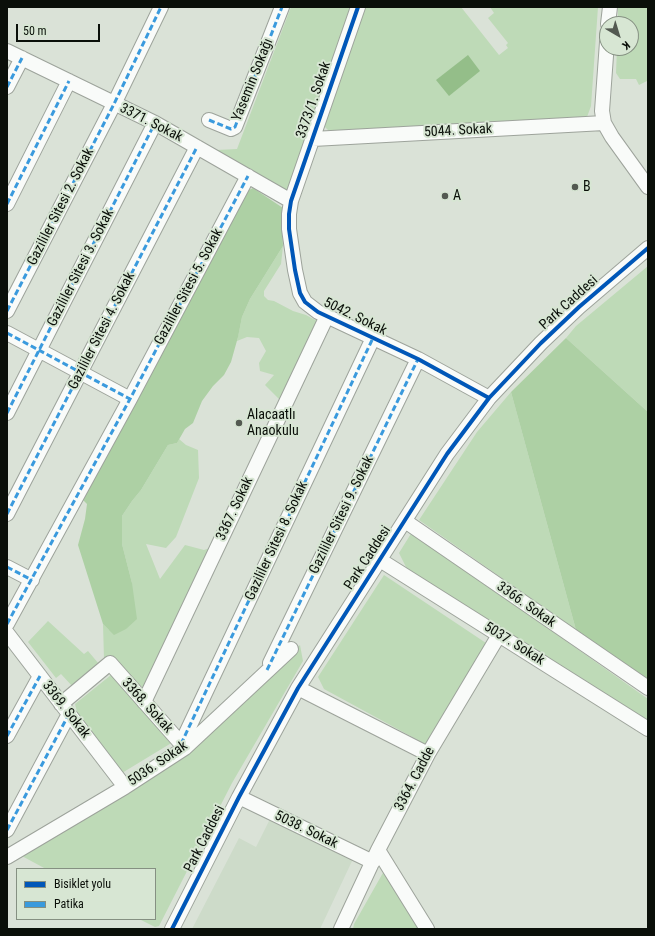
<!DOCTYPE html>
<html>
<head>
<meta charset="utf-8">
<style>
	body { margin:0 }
	#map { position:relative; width:655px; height:936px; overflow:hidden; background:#dae2d7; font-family:"Roboto Condensed",sans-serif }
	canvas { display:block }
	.frame { position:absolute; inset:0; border:8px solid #0a0f09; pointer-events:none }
	.legend { position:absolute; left:16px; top:868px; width:140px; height:52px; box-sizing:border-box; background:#d7e6d3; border:1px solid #859082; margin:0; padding:5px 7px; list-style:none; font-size:12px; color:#0a0f09 }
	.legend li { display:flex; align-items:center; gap:8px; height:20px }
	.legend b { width:20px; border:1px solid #859082 }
	.north { position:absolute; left:599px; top:16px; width:40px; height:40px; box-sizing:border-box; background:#d7e6d3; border:1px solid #859082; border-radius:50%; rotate:142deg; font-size:11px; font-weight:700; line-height:16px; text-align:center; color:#0a0f09 }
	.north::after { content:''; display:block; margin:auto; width:14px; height:18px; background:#535951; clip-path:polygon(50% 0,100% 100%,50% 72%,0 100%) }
	.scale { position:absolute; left:16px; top:24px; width:84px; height:18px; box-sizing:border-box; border:2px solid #0a0f09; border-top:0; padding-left:5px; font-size:12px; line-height:14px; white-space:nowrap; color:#0a0f09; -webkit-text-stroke:3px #d7e6d3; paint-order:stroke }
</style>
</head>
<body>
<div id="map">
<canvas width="655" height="936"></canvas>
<div class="frame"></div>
<ul class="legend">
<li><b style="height:5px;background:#0057b8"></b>Bisiklet yolu</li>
<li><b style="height:5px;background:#3a9add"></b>Patika</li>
</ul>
<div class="north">K</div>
<div class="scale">50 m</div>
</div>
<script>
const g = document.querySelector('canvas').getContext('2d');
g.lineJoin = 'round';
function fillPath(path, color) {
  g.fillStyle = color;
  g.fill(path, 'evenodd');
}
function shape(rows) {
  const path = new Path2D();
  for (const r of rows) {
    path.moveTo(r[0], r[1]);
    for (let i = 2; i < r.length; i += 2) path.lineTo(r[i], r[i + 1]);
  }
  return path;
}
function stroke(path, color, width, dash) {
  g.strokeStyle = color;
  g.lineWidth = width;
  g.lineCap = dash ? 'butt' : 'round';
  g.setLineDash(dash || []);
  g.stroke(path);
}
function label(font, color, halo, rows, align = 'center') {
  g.font = font + ' "Roboto Condensed",sans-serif';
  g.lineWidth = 4;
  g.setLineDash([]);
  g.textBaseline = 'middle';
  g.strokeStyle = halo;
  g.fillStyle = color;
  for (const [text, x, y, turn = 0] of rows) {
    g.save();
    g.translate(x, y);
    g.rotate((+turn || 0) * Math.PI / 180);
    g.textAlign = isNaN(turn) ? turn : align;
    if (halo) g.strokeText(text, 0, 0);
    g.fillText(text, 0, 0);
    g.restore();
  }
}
fillPath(shape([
	[270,819,353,859,320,929,192,929,239,838,256,847]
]), '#cddbc9');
fillPath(shape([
	[291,7,351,7,288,191,216,150,237,149],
	[362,7,461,7,499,55,508,48,506,45,508,43,488,18,494,13,490,7,598,7,591,106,587,117,331,133,324,126],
	[618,7,648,7,648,82,647,81,639,85,636,79,620,79,616,73,617,48,631,48,631,24,618,24],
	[283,246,281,264,264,291,264,296,268,300,274,301,293,311,306,315,317,321,280,400,265,385,274,375,260,371,259,363,266,351,259,338,247,337,237,341,242,317,250,299],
	[648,266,648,412,566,338,576,326],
	[511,392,576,630,419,520,477,432],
	[179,439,186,445,198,450,199,478,176,537,166,548,146,544,160,579,185,545,204,550,210,548,145,690,109,656,104,659,103,624,109,630,132,583,122,544,122,516,132,501,141,490,168,445,177,443],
	[412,532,648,699,648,722,407,569,399,553],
	[384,575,486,643,427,745,324,689,318,677],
	[48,621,84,654,88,651,99,664,73,687,61,674,56,678,28,642],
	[300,645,303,661,232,783,159,926,155,927,139,919,155,919,155,869,46,869,20,855,193,748,196,748,209,732],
	[111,675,117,678,173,742,122,773,77,712,75,704],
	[384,871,419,929,353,929,354,924]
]), '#bedab7');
fillPath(shape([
	[253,188,283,208,282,223,283,246,250,299,242,317,238,337,231,362,224,375,213,386,202,401,193,423,185,429,177,443,168,445,141,490,132,501,122,516,122,544,132,583,137,619,126,629,114,635,103,624,78,545,85,519,87,504,83,500,243,193],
	[566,338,648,412,648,680,576,630,511,392]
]), '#add0a4');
fillPath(shape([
	[468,55,480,71,449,96,436,80]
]), '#94be89');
const minor = shape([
	[358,7,291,201,289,214,289,229,295,270,300,293,305,302,318,312,418,359,489,398],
	[608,24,610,7],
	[607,42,602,111,604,123,612,137,648,187],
	[7,51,155,123,291,201],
	[7,87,22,58],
	[209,120,231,129,235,127,282,7],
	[313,139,604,123],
	[7,204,69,81],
	[7,311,114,104,161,7],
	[7,333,130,399],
	[7,413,155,123],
	[7,514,197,147],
	[405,521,648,688],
	[380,560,648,729],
	[7,567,32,580],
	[7,624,130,399,248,176],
	[7,633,125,787],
	[270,663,418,359],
	[298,688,428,754],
	[144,702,327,316],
	[61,704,110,663,185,748],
	[7,736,40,676],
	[181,744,373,338],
	[239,797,373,862],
	[7,830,69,714],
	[378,850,427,929],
	[7,857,125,787,185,748,291,649],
	[172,929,239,797,298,688,447,454,489,398,541,343,579,307,648,248],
	[341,929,378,850,428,754,499,635]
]);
stroke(minor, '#9da39b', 16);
stroke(minor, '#f9fbf9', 14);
stroke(shape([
	[7,87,22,58],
	[209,120,231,129,235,127,282,7],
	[7,204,69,81],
	[7,311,114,104,161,7],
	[7,333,130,399],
	[7,413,155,123],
	[7,514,197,147],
	[7,567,32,580],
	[7,624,130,399,248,176],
	[267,670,418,359],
	[7,736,40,676],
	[181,744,373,338],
	[7,830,69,714]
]), '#3a9add', 3, [6, 3]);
stroke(shape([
	[358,7,291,201,289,214,289,229,295,270,300,293,305,302,318,312,418,359,489,398],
	[172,929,239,797,298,688,447,454,489,398,541,343,579,307,648,248]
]), '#0057b8', 4);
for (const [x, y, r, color] of [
	[575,187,4,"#535951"],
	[445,196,4,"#535951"],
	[239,423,4,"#535951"]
]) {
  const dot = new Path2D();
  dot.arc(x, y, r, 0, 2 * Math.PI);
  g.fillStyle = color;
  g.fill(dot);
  stroke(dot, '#d7e6d3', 1.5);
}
label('14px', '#0a0f09', '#d7e6d3', [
	["Yasemin Sokağı",253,80,-68],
	["3373/1. Sokak",314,100,-71],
	["3371. Sokak",151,123,27],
	["5044. Sokak",458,131,-3],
	["Gazililer Sitesi 2. Sokak",61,207,-63],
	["Gazililer Sitesi 3. Sokak",81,268,-63],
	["Gazililer Sitesi 5. Sokak",189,287,-62],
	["Park Caddesi",569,303,-42],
	["5042. Sokak",355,317,26],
	["Gazililer Sitesi 4. Sokak",102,331,-63],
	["3367. Sokak",235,509,-65],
	["Gazililer Sitesi 9. Sokak",342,515,-64],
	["Gazililer Sitesi 8. Sokak",277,541,-65],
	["Park Caddesi",368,558,-57],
	["3366. Sokak",526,605,35],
	["5037. Sokak",514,644,32],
	["3368. Sokak",147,706,48],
	["3369. Sokak",66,710,52],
	["5036. Sokak",158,764,-34],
	["3364. Cadde",415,779,-62],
	["5038. Sokak",306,830,26],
	["Park Caddesi",205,839,-63]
]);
label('14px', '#0a0f09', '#d7e6d3', [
	["B",583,187],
	["A",453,196],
	["Alacaatlı",247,415],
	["Anaokulu",247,431]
], 'left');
</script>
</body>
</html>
